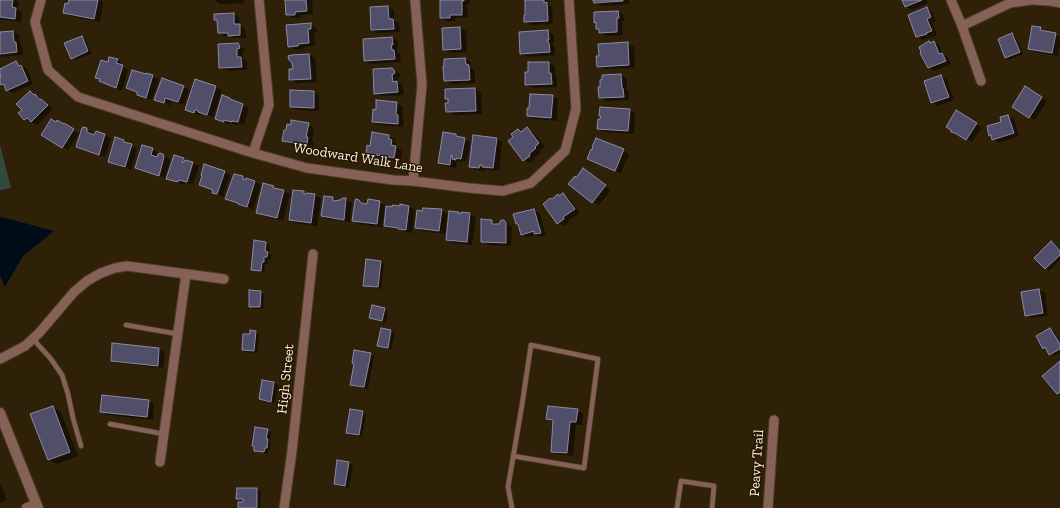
<!DOCTYPE html>
<html>
<head>
<meta charset="utf-8">
<style>
	body { margin:0 }
	canvas { display:block; background:#2f2008 }
</style>
</head>
<body>
<canvas width="1060" height="508"></canvas>
<script>
const g = document.querySelector('canvas').getContext('2d');
g.lineJoin = 'round';
function fillPath(path, color) {
  g.fillStyle = color;
  g.fill(path, 'evenodd');
}
function shape(rows) {
  const path = new Path2D();
  for (const r of rows) {
    path.moveTo(r[0], r[1]);
    for (let i = 2; i < r.length; i += 2) path.lineTo(r[i], r[i + 1]);
  }
  return path;
}
function stroke(path, color, width, dash) {
  g.strokeStyle = color;
  g.lineWidth = width;
  g.lineCap = dash ? 'butt' : 'round';
  g.setLineDash(dash || []);
  g.stroke(path);
}
function label(font, color, halo, rows, align = 'center') {
  g.font = font + ' "Zilla Slab",serif';
  g.lineWidth = 3;
  g.setLineDash([]);
  g.textBaseline = 'middle';
  g.strokeStyle = halo;
  g.fillStyle = color;
  for (const [text, x, y, turn = 0] of rows) {
    g.save();
    g.translate(x, y);
    g.rotate((+turn || 0) * Math.PI / 180);
    g.textAlign = isNaN(turn) ? turn : align;
    if (halo) g.strokeText(text, 0, 0);
    g.fillText(text, 0, 0);
    g.restore();
  }
}
fillPath(shape([
	[0,144,0,145,11,188,0,190]
]), '#324a3b');
fillPath(shape([
	[2,217,54,231,23,256,5,287,0,276,0,218]
]), '#000c1a');
fillPath(shape([
	[0,0,15,0,19,2,17,10,22,12,21,22,0,19],
	[70,0,100,0,103,2,100,22,70,16,64,12,69,5],
	[214,0,243,0,244,3,220,4],
	[286,0,315,0,312,1,313,14,301,15,301,18,293,18,287,15],
	[441,0,470,0,470,4,467,4,468,17,455,18,455,21,447,21,441,18],
	[526,0,546,0,549,2,549,5,552,7,553,24,531,25,525,21],
	[594,0,629,0,629,4,601,6,595,2],
	[903,0,927,0,928,3,912,10,906,7],
	[388,7,394,10,394,21,399,23,400,32,378,33,372,30],
	[927,8,933,12,936,21,932,22,937,35,932,37,923,40,917,36],
	[618,12,624,15,624,21,622,21,623,35,606,36,600,33,600,30,597,29,597,23,595,22],
	[233,14,239,17,240,25,245,29,246,38,235,38,230,36,224,36,219,32,218,21,215,19],
	[311,24,316,28,317,32,314,32,315,46,304,47,303,49,295,50,289,46],
	[1033,27,1041,28,1046,32,1055,34,1060,37,1060,43,1058,56,1035,52,1029,48],
	[460,28,466,31,467,52,450,53,444,49],
	[548,31,554,35,554,43,553,43,553,46,555,47,555,55,527,57,521,53],
	[13,32,19,35,20,45,22,46,23,55,0,57,0,33],
	[1012,34,1016,37,1023,54,1010,60,1006,58],
	[82,37,85,39,92,54,75,60,72,58],
	[392,38,398,41,398,47,397,48,397,53,400,54,401,62,371,64,365,61],
	[929,42,931,43,934,42,939,45,943,55,948,57,951,64,935,71,929,68],
	[628,43,634,47,635,68,604,69,598,66],
	[237,44,245,49,245,51,242,53,243,59,247,61,247,70,226,71,220,67],
	[309,55,315,58,317,82,296,83,290,79,294,70,291,56],
	[465,59,471,62,471,68,475,70,475,83,451,84,445,80,445,66],
	[117,60,123,64,122,66,128,70,122,91,106,84,100,81,101,80,97,77,108,63],
	[16,62,27,69,33,84,13,93,7,90,6,87,2,85,0,78,3,77,0,70],
	[549,63,555,66,555,76,557,77,557,87,532,88,526,85,529,73],
	[392,69,400,74,400,76,398,78,398,83,403,86,404,95,381,96,375,93],
	[147,74,159,79,152,100,144,98,138,94,138,93,127,88,147,75],
	[621,75,627,79,627,91,629,92,629,100,606,101,600,97],
	[941,76,947,80,954,100,938,106,932,102],
	[183,87,189,90,184,105,171,101,170,106,168,106,169,104,160,101,160,103,155,100],
	[216,87,222,90,213,117,201,113,200,115,192,113,186,109],
	[475,89,481,93,482,114,453,115,447,111,449,104,449,100,446,99,446,90],
	[1031,91,1047,101,1035,120,1029,117],
	[30,92,47,103,53,109,37,125,32,122,31,123,25,119,19,113,23,110],
	[313,92,319,95,319,111,297,110,291,107],
	[552,96,558,99,557,121,534,119,528,116],
	[230,99,236,102,243,105,249,108,244,125,238,123,238,125,230,123,230,124,222,122,216,118],
	[397,103,403,107,402,118,404,119,403,127,379,125,373,122,377,111],
	[629,110,635,113,634,134,604,132,598,129,601,120],
	[962,115,982,128,972,142,962,136],
	[1008,116,1014,119,1019,136,999,143,993,139,992,136,990,135],
	[308,124,314,128,312,141,314,142,313,148,289,144,283,140],
	[71,128,79,134,68,150,62,147],
	[86,129,92,133,93,135,95,136,96,132,105,135,111,138,105,157,83,150,77,147],
	[527,129,533,132,545,147,540,150,541,152,534,158,535,159,530,163,524,160,518,130,522,132],
	[373,133,389,136,395,139,394,142,397,144,397,148,402,151,400,161,373,156,367,153,370,147],
	[456,135,470,142,467,161,462,161,462,162,457,161,456,168,445,166,439,163],
	[497,139,502,142,499,171,489,170,486,168,485,171,476,170,470,166],
	[124,141,137,149,131,170,115,165,109,161],
	[152,149,158,153,157,156,160,154,163,155,169,159,170,161,165,178,142,171,136,168],
	[623,150,629,154,621,173,594,162,593,151],
	[183,159,199,166,193,185,185,182,184,185,174,182,168,178],
	[583,169,589,173,611,190,599,205,570,184,576,179],
	[224,172,230,175,223,197,213,192,214,191,206,188,200,185],
	[242,177,246,180,255,182,261,185,253,210,251,209,252,208,241,204,243,206,227,198],
	[273,187,290,194,283,221,263,216,257,212],
	[304,192,307,194,315,195,321,199,317,226,296,223,290,220],
	[563,194,569,198,580,213,568,221,569,222,564,226,558,223,552,200,558,195,560,196],
	[333,198,339,201,343,199,352,203,350,222,328,219,322,216],
	[359,201,366,205,379,202,385,205,382,227,359,224,353,220],
	[401,205,409,206,415,210,412,233,405,232,401,230,391,228,385,225],
	[441,210,447,214,445,234,422,231,416,227],
	[534,210,540,214,546,236,541,237,538,235,528,237,522,234,519,225,517,224],
	[462,213,470,214,476,218,472,245,453,243,447,239],
	[482,221,492,221,499,225,504,221,510,225,512,227,511,246,488,245,482,241],
	[255,241,266,243,265,243,264,256,266,256,267,243,270,245,269,253,271,255,271,259,268,259,268,264,265,264,264,272,256,271,252,269],
	[1052,243,1055,245,1060,250,1060,260,1049,271,1045,268],
	[381,262,384,264,381,289,368,287,364,285],
	[1039,290,1045,293,1048,316,1032,318,1026,315],
	[260,292,264,294,263,309,253,309,250,306],
	[385,309,388,311,386,323,374,320,370,318],
	[381,329,391,331,395,333,391,350,382,347,378,345],
	[1050,329,1054,331,1060,341,1060,353,1054,356,1044,348,1037,336],
	[256,332,259,334,257,353,246,352,243,350,251,335],
	[113,344,159,349,165,353,163,368,118,363,112,360],
	[370,354,374,356,368,389,355,386,351,384],
	[274,383,278,385,275,403,264,401,260,399],
	[149,401,154,404,153,420,107,415,101,411],
	[53,407,61,412,78,456,57,464,49,460],
	[577,410,583,414,582,425,576,425,573,456,558,454,552,451,554,422,548,419],
	[362,412,366,414,362,437,350,435,347,433],
	[267,430,271,432,270,441,271,442,270,450,268,449,268,454,258,452,255,450],
	[338,461,349,463,353,465,349,488,338,486,335,484],
	[0,483,7,500,0,503],
	[257,489,261,492,260,508,239,508,244,503,244,500,241,500,237,498]
]), '#0007');
const building = shape([
	[0,0,13,0,12,7,16,8,15,19,0,17,0,0],
	[69,0,98,0,94,19,63,13,65,3,68,4,69,0],
	[285,0,306,0,307,11,295,12,295,15,286,15,285,0],
	[440,0,464,0,464,1,462,1,462,15,450,15,450,18,440,18,440,0],
	[525,0,544,0,544,3,547,2,548,21,524,22,524,15,525,15,525,0],
	[593,0,623,0,623,1,594,3,593,0],
	[902,0,922,0,905,7,902,0],
	[388,6,389,19,393,19,394,29,371,30,370,7,388,6],
	[927,7,931,17,927,19,932,31,926,33,927,34,916,37,908,15,927,7],
	[618,11,619,18,617,18,617,32,599,33,599,29,596,29,596,22,594,23,594,12,618,11],
	[234,13,234,24,240,24,240,35,228,36,228,33,218,33,217,20,214,20,214,14,234,13],
	[311,23,311,29,308,29,309,43,298,44,298,46,288,47,286,25,311,23],
	[1032,26,1041,27,1040,30,1056,33,1052,53,1028,49,1032,26],
	[460,27,461,49,443,50,442,28,460,27],
	[548,30,549,40,547,40,548,42,549,43,550,52,520,54,519,32,548,30],
	[13,31,14,42,16,42,17,52,0,54,0,32,13,31],
	[1012,33,1020,52,1005,58,998,39,1012,33],
	[82,36,88,51,71,59,64,43,82,36],
	[392,37,393,45,391,45,392,50,394,50,395,59,364,61,363,39,392,37],
	[929,41,930,43,934,41,939,54,942,53,946,61,928,68,920,53,921,52,919,47,929,41],
	[628,42,629,65,597,67,596,56,599,56,598,44,628,42],
	[238,43,239,45,240,48,237,49,237,57,241,57,242,67,219,68,218,44,238,43],
	[309,54,311,79,289,80,289,69,293,69,292,63,289,60,288,56,291,55,309,54],
	[109,57,118,59,116,63,123,65,116,88,99,81,100,79,95,78,101,60,108,62,109,57],
	[465,58,466,64,469,65,470,80,444,81,443,66,444,66,444,59,465,58],
	[16,61,19,66,21,65,28,81,6,91,4,84,1,85,0,83,0,77,1,77,0,73,0,69,16,61],
	[528,62,549,62,549,73,551,73,552,84,525,85,525,72,528,72,528,62],
	[392,68,394,70,395,73,392,75,393,82,397,81,398,92,374,94,373,69,392,68],
	[132,70,146,74,146,73,153,75,146,98,137,95,137,92,126,88,132,70],
	[621,74,622,88,623,88,624,97,599,98,598,87,600,87,600,80,602,79,602,75,621,74],
	[941,75,949,97,931,103,924,81,941,75],
	[162,78,184,86,178,102,165,98,164,103,154,100,162,78],
	[195,79,216,86,207,115,198,112,198,110,195,110,194,113,185,110,195,79],
	[1025,86,1042,97,1029,118,1012,107,1025,86],
	[475,88,476,111,446,112,445,103,448,103,448,99,445,99,445,89,475,88],
	[290,90,314,91,314,108,290,107,290,90],
	[30,91,34,95,35,94,40,100,41,99,48,105,31,122,27,118,24,120,18,113,22,110,16,104,30,91],
	[530,94,553,95,551,118,527,116,527,108,529,108,530,94],
	[222,95,230,98,230,99,243,104,238,122,232,121,232,122,224,120,224,122,215,119,222,95],
	[376,100,397,102,396,114,398,115,398,124,372,122,373,109,376,110,376,100],
	[600,107,630,109,628,131,597,129,598,119,600,119,601,116,599,116,600,107],
	[956,110,977,123,966,140,955,133,951,132,951,130,946,127,956,110],
	[1008,115,1014,133,992,140,991,135,989,136,987,126,1001,122,1000,117,1008,115],
	[51,119,56,122,57,120,64,124,64,123,74,129,62,148,41,135,51,119],
	[291,120,309,123,306,137,308,137,307,145,282,141,284,130,286,130,287,124,291,125,291,120],
	[83,127,87,128,87,132,94,135,96,131,105,134,99,155,76,147,82,128,83,127],
	[527,127,539,143,535,147,536,148,529,154,530,156,523,161,508,141,513,137,511,134,518,129,521,132,527,127],
	[372,132,389,135,389,139,392,140,391,145,396,146,394,158,366,153,367,145,370,146,372,132],
	[443,132,456,134,456,136,465,138,461,159,456,158,456,160,452,159,452,155,451,155,450,165,438,163,443,132],
	[473,135,497,138,493,168,482,167,482,165,480,165,479,168,469,167,473,135],
	[115,137,124,140,124,142,132,144,125,167,108,162,115,137],
	[596,138,624,149,615,171,587,159,591,149,592,150,593,148,592,147,596,138],
	[142,145,153,148,151,155,157,157,158,154,160,153,163,154,164,157,159,176,135,168,142,145],
	[174,155,184,158,182,162,184,162,185,160,193,162,187,182,179,180,178,182,166,179,174,155],
	[204,164,225,171,217,194,212,193,213,190,199,185,202,176,201,175,204,164],
	[583,168,606,185,592,203,568,184,575,176,576,178,583,168],
	[234,174,243,176,243,179,245,180,246,178,255,181,247,207,238,204,238,203,225,199,234,174],
	[263,183,274,186,273,188,284,190,277,218,256,213,263,183],
	[293,190,304,191,304,194,306,194,307,193,315,194,311,223,289,220,293,190],
	[563,193,575,209,563,217,564,219,557,224,543,204,550,198,552,199,558,194,559,196,563,193],
	[324,196,333,197,333,201,340,200,341,199,343,198,346,198,344,220,321,216,324,196],
	[356,199,359,200,361,203,367,204,368,199,380,201,377,224,352,221,355,201,356,199],
	[400,204,409,206,406,230,398,229,398,228,384,226,386,206,392,207,392,205,400,206,400,204],
	[423,208,442,209,439,231,415,228,417,210,422,211,423,208],
	[534,209,541,233,534,234,534,231,521,235,518,224,516,224,513,214,534,209],
	[449,211,459,212,458,213,461,214,461,212,470,213,467,242,446,240,449,211],
	[481,219,492,220,492,224,499,224,501,220,504,220,506,223,506,243,481,242,481,219],
	[254,240,266,242,265,251,268,252,267,257,264,257,264,262,262,262,261,271,251,270,254,240],
	[1051,241,1060,251,1060,255,1045,269,1034,258,1051,241],
	[366,259,381,261,378,287,363,286,366,259],
	[1039,289,1043,313,1025,316,1021,292,1039,289],
	[249,290,261,291,260,307,249,307,249,290],
	[372,305,385,308,382,321,369,318,372,305],
	[381,328,391,330,388,348,377,346,381,328],
	[1050,328,1060,344,1060,349,1049,355,1045,347,1043,349,1036,336,1050,328],
	[250,330,256,331,254,351,242,350,243,334,250,334,250,330],
	[112,343,159,348,158,366,111,361,112,343],
	[354,350,371,353,364,387,350,385,354,364,352,363,354,350],
	[1060,361,1060,392,1057,394,1042,376,1060,361],
	[262,380,274,382,271,402,259,399,262,380],
	[102,395,149,400,147,417,100,412,102,395],
	[53,406,70,452,48,460,30,414,53,406],
	[548,406,578,409,576,422,570,422,567,453,551,452,553,420,546,419,548,406],
	[350,409,363,411,359,435,346,433,350,409],
	[255,427,268,429,266,439,268,439,267,448,265,448,264,452,254,451,254,446,252,446,255,427],
	[337,460,349,462,345,486,334,484,337,460],
	[237,488,257,488,257,508,238,508,238,502,243,502,243,499,236,499,237,488]
]);
fillPath(building, '#504e69');
stroke(building, '#8c89a7', 1);
const service = shape([
	[126,325,178,334],
	[33,339,51,359,62,375,68,394,73,418,81,446],
	[110,424,164,434],
	[512,508,508,487,522,405,531,345,598,359,584,468,513,456],
	[677,508,681,481,714,486,712,508]
]);
const minor = shape([
	[41,0,35,22,48,70,78,97,253,153,307,168,393,180,413,181,469,188,503,191,531,183,565,151,576,109,569,0],
	[951,0,962,26,981,81],
	[1034,0,1051,1,1060,3],
	[962,26,1010,3,1031,0],
	[253,153,269,105,259,0],
	[413,181,422,85,415,0],
	[0,359,25,346,39,333,74,292,87,281,101,273,115,268,127,266,224,279],
	[160,462,186,274],
	[26,508,36,504],
	[284,508,292,451,313,254],
	[768,508,774,420]
]);
const tertiary = shape([
	[0,413,38,508]
]);
stroke(service, '#4c3e27', 6);
stroke(minor, '#4c3e27', 11);
stroke(tertiary, '#4c3e27', 12);
stroke(service, '#866158', 4.5);
stroke(minor, '#866158', 9);
stroke(tertiary, '#866158', 10);
label('14px', '#fdf3e5', '#251601', [
	["Woodward Walk Lane",358,158,9],
	["High Street",286,379,-84],
	["Peavy Trail",757,463,-86]
]);
</script>
</body>
</html>
